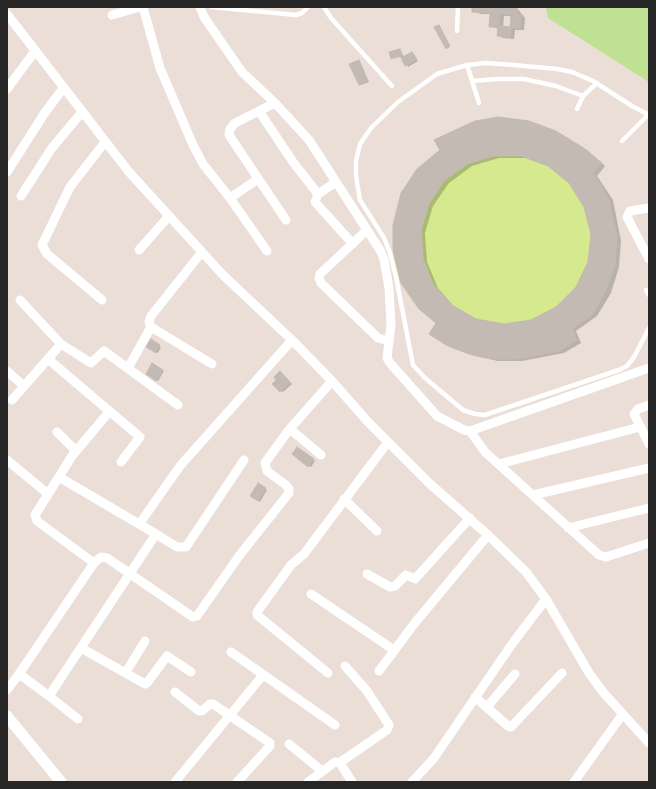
<!DOCTYPE html>
<style>
body{margin:0}
#map{position:relative;width:656px;height:789px;overflow:hidden;background:#eaded7;font-family:"Fira Sans Condensed",sans-serif}
canvas{display:block}
.frame{position:absolute;inset:0;border:8px solid #272727;pointer-events:none}
</style>
<div id="map">
<canvas width="656" height="789"></canvas>
<div class="frame"></div>
</div>
<script>
const g = document.querySelector('canvas').getContext('2d');
g.lineJoin = 'round';
function paint(path, color) {
  g.fillStyle = color;
  g.fill(path, 'evenodd');
}
function shape(rows) {
  const path = new Path2D();
  for (const r of rows) {
    path.moveTo(r[0], r[1]);
    for (let i = 2; i < r.length; i += 2) path.lineTo(r[i], r[i + 1]);
  }
  return path;
}
function strokePath(path, color, width, dash) {
  g.strokeStyle = color;
  g.lineWidth = width;
  g.lineCap = dash ? 'butt' : 'round';
  g.setLineDash(dash || []);
  g.stroke(path);
}
const green = shape([
 [546,7,649,7,649,82,548,18]
]);
const pitch = shape([
 [498,117,529,121,556,131,582,147,602,163,593,173,608,197,617,237,615,264,607,290,593,314,572,329,577,340,559,351,517,359,493,359,469,354,446,345,429,334,436,323,419,309,400,283,393,258,393,225,401,193,417,169,439,150,434,140,475,121]
]);
const shadow = shape([
 [476,7,516,7,525,18,524,30,515,30,514,39,503,38,498,35,499,29,490,26,491,14,480,14,476,11],
 [504,16,511,16,511,28,503,28],
 [400,50,404,57,412,53,414,54,418,61,408,67,401,57,392,58],
 [359,61,369,82,361,85,359,84],
 [556,132,587,150,605,166,597,176,613,200,621,241,619,267,611,293,597,316,576,331,581,343,564,353,522,361,498,361,475,356,452,348,447,344,437,323,420,308,418,169],
 [499,158,527,158,551,167,570,183,585,207,592,234,589,262,577,288,557,308,532,321,504,325,476,320,456,309,438,288,427,262,425,233,433,206,449,183,472,166],
 [151,341,161,347,158,353,148,347],
 [153,365,164,371,158,381,147,374],
 [282,374,292,384,283,392,273,384],
 [299,449,315,461,311,467,309,466],
 [258,485,267,490,260,502,251,496]
]);
const building = shape([
 [472,7,513,7,513,9,518,9,517,14,521,15,520,28,511,28,510,37,497,36,498,27,489,27,490,13,472,12,472,7],
 [499,14,511,15,510,27,499,26,499,14],
 [439,25,450,46,446,49,434,27,439,25],
 [400,49,402,55,391,59,389,52,400,49],
 [412,52,416,60,405,66,401,58,412,52],
 [359,60,368,81,359,85,349,64,359,60],
 [498,117,529,121,556,131,582,147,602,163,593,173,608,197,617,237,615,264,606,290,593,314,572,329,577,340,559,351,517,359,493,359,469,354,446,345,429,334,436,323,419,309,401,283,393,250,393,225,401,193,417,169,440,150,434,140,475,121,498,117],
 [493,156,521,156,548,166,569,183,584,207,591,234,588,262,576,287,556,307,531,320,504,324,476,319,452,305,433,284,423,258,421,230,429,204,444,181,467,164,493,156],
 [151,339,160,345,156,353,146,347,151,339],
 [152,363,163,370,156,381,146,374,152,363],
 [280,371,290,382,280,392,272,384,276,380,274,377,280,371],
 [297,447,314,459,308,467,292,454,297,447],
 [258,483,266,488,258,501,250,496,258,483]
]);
const service = shape([
 [211,7,296,15,302,13,308,7],
 [324,7,331,18,392,86],
 [457,31,458,7],
 [467,65,479,103],
 [472,81,497,79,524,79,556,86,583,96],
 [577,109,583,96,597,83],
 [649,115,632,106,593,81,572,72,557,69,514,65,486,63,467,65,437,74,398,102,371,128,360,144,356,161,356,176,360,200,384,238,390,253,396,277,413,365,425,378,463,410,475,414,485,415,619,370,627,366,634,357,649,328],
 [622,141,648,115],
 [646,290,649,295]
]);
const minor = shape([
 [143,7,160,68,193,145,203,164,230,198,267,251],
 [200,7,204,17,242,72,275,103,309,140,380,250,384,259,389,288,391,325,387,358,390,363,437,416,464,430,470,431,649,368],
 [7,14,129,172,223,275,292,340,332,381,368,422,429,483,488,535,526,572,546,599,589,673,603,692,649,743],
 [112,15,140,7],
 [7,89,35,51],
 [275,103,235,123,230,129,229,135,286,220],
 [259,111,293,162,318,194],
 [7,172,44,114,64,87],
 [336,182,318,194,315,202,353,244],
 [21,196,52,148,82,112],
 [230,198,258,179],
 [649,208,630,211,627,217,649,259],
 [367,230,320,274,319,278,321,283,378,338,389,341],
 [139,250,169,216],
 [202,252,151,316,149,322,151,327,212,364],
 [20,300,61,344,91,363,104,351,178,405],
 [102,300,47,254,42,245,70,187,105,142],
 [48,359,140,437,121,462],
 [128,368,151,327],
 [7,371,24,386],
 [12,400,61,344],
 [649,405,638,409,634,414,649,444],
 [290,429,321,455],
 [470,431,485,452,599,555,606,557,649,543],
 [57,432,76,451],
 [7,460,48,494],
 [499,464,640,427],
 [533,495,649,468],
 [344,499,377,531],
 [140,523,180,466,292,340],
 [568,528,649,508],
 [156,534,177,547,186,547,244,460],
 [94,563,37,521,35,515,72,456,109,412],
 [367,574,390,587,395,586,406,575,415,579,470,518],
 [311,594,394,650],
 [81,648,145,684,147,683,167,656,191,672],
 [231,652,335,725],
 [379,671,414,624,488,535],
 [126,672,145,641],
 [328,673,257,615,257,612,291,565,304,554,388,442],
 [19,674,94,563,101,557,107,558,193,617,197,616,239,556,289,493,289,489,286,485,267,471,265,463,288,431,332,381],
 [7,690,19,674,49,696,156,534,59,477],
 [175,692,199,711,202,711,210,704,213,704,270,743,270,746,237,782],
 [49,696,78,719],
 [475,697,508,726,511,727,562,673],
 [487,707,515,674],
 [289,744,322,771],
 [339,763,387,730,389,725,367,691,345,666],
 [175,782,263,675],
 [308,782,335,762,340,763,352,782],
 [412,782,434,758,512,644,546,599],
 [574,782,622,715]
]);
const tertiary = shape([
 [7,716,61,782]
]);
paint(green, '#bee193');
paint(pitch, '#d6e98e');
paint(shadow, '#0003');
paint(building, '#c2bab3');
strokePath(building, '#c4bab2', 1);
strokePath(service, '#fff', 4.5);
strokePath(minor, '#fff', 9);
strokePath(tertiary, '#fff', 11);
</script>
